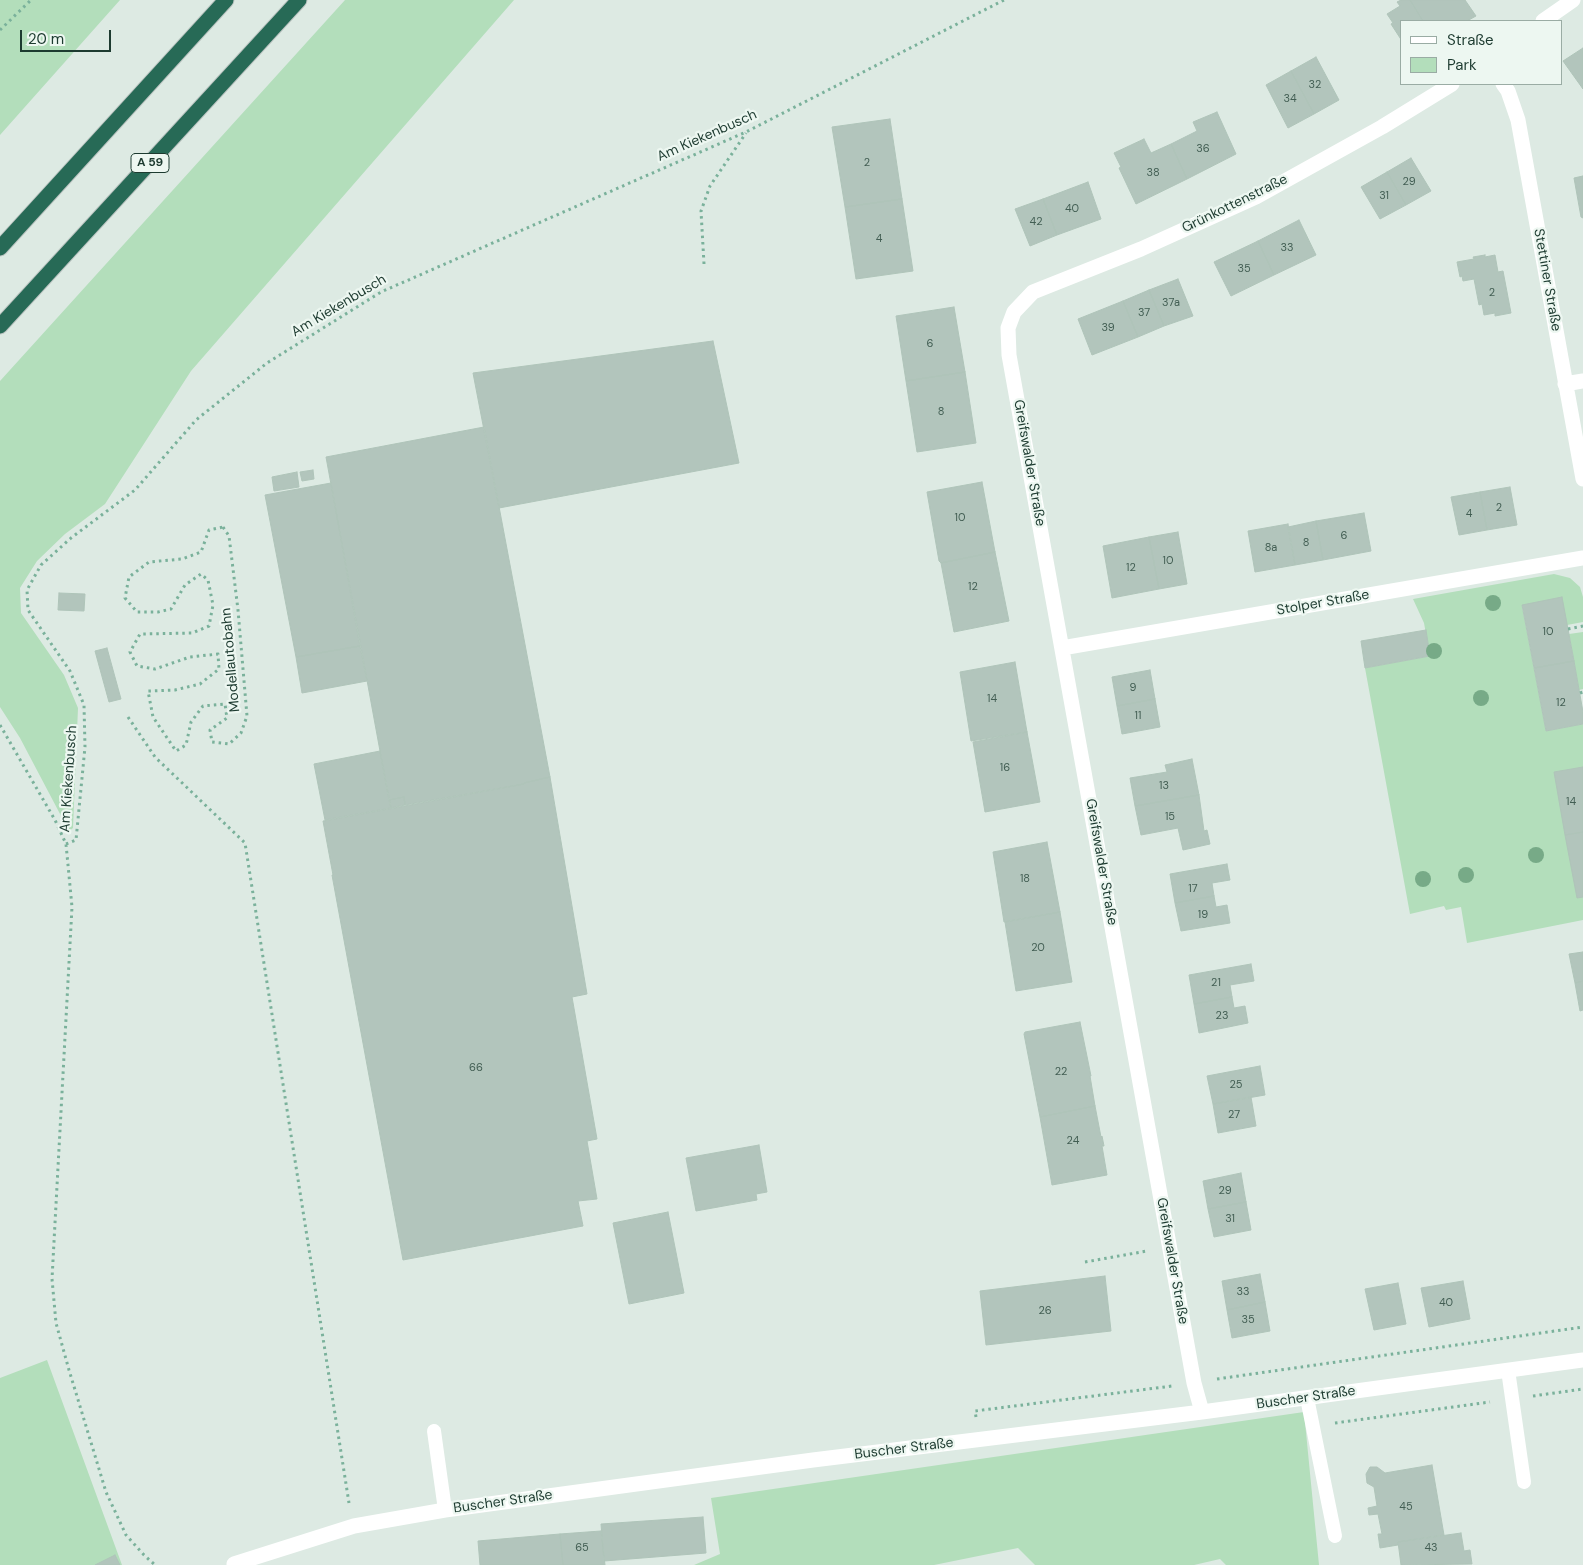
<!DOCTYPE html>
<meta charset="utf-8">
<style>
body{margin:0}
#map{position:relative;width:1583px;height:1565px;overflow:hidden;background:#ddeae3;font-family:"DM Sans",sans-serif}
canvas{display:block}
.legend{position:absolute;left:1400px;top:20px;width:162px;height:65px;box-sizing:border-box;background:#edf7f1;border:1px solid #9aaca4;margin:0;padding:6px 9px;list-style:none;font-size:15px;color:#1d3b30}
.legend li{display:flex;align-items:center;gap:10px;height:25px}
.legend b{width:25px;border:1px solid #9aaca4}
.scale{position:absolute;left:20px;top:30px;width:91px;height:22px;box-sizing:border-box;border:2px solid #1d3b30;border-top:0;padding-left:6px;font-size:15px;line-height:18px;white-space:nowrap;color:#1d3b30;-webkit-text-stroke:4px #edf7f1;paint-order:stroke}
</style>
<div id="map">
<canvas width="1583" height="1565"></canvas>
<ul class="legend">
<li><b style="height:6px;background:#fff"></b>Straße</li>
<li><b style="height:14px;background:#b3debb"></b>Park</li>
</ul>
<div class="scale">20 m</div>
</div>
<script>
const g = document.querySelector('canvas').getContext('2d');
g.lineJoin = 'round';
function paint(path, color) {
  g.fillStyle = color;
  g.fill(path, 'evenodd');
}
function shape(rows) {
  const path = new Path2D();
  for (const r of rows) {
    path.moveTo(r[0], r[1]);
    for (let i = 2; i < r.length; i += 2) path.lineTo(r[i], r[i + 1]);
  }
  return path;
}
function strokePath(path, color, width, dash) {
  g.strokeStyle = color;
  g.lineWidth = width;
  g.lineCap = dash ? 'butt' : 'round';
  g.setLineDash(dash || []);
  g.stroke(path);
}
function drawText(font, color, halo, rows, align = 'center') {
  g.font = font + ' "DM Sans",sans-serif';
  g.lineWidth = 4.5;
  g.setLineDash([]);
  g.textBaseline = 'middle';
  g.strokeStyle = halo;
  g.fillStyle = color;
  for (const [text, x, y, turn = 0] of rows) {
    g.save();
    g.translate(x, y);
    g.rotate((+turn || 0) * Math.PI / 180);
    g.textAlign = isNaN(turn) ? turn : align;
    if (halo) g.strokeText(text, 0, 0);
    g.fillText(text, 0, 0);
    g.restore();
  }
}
const green = shape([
 [0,0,120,0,0,135],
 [345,0,514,0,191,371,105,504,65,534,37,561,20,588,21,613,64,675,78,708,73,828,69,831,20,738,0,707,0,381],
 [1554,574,1570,578,1580,587,1583,597,1583,622,1567,625,1522,606,1546,731,1583,724,1583,920,1467,943,1461,907,1446,910,1444,906,1410,914,1365,668,1430,656,1424,623,1413,599],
 [1583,632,1583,689,1579,690,1569,634],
 [47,1360,122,1565,0,1565,0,1378],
 [1304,1412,1319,1565,1226,1565,1220,1559,1194,1565,1035,1565,1018,1548,934,1565,694,1565,720,1554,711,1498]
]);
const building = shape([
 [1401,0,1410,0,1423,21,1402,21,1402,41,1391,24,1393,23,1387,14,1400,6,1397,2,1401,0],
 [1410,0,1465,0,1476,16,1467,21,1423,21,1410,0],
 [1583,48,1583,89,1563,61,1583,48],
 [1316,57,1339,100,1314,114,1291,71,1316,57],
 [1291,71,1314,114,1288,128,1266,85,1291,71],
 [1217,112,1236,154,1187,179,1171,144,1197,131,1193,122,1217,112],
 [890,119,902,199,845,207,832,127,890,119],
 [1144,139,1151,153,1171,144,1187,179,1136,204,1119,168,1121,167,1114,153,1144,139],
 [1411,158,1431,191,1406,205,1387,172,1411,158],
 [1387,172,1406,205,1380,219,1361,187,1387,172],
 [1583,176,1583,218,1581,217,1574,178,1583,176],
 [1088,182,1101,219,1057,235,1043,199,1088,182],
 [902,199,913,271,856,279,845,207,902,199],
 [1043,199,1057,235,1030,246,1015,209,1043,199],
 [1299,220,1316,255,1274,275,1258,241,1299,220],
 [1258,241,1274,275,1231,296,1214,262,1258,241],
 [1485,255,1485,257,1495,255,1498,272,1503,271,1511,313,1495,316,1495,313,1484,315,1482,304,1479,305,1474,279,1463,281,1462,276,1460,277,1457,262,1474,259,1473,257,1485,255],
 [1178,279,1193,316,1164,326,1149,290,1178,279],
 [1149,290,1164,326,1138,337,1123,301,1149,290],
 [1123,301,1138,337,1092,355,1078,319,1123,301],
 [954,307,965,372,906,381,896,316,954,307],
 [713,341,739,463,499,508,473,373,713,341],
 [965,372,976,443,917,452,906,381,965,372],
 [484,427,550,777,524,783,524,784,405,805,404,797,389,800,326,457,484,427],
 [313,470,314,479,302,481,300,472,313,470],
 [297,472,299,487,274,491,272,477,297,472],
 [982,482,995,552,941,563,939,561,927,492,982,482],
 [331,483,360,646,296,657,265,495,331,483],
 [1510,487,1517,525,1487,530,1480,492,1510,487],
 [1480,492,1487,530,1459,535,1451,497,1480,492],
 [1364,513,1371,551,1323,560,1316,521,1364,513],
 [1316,521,1323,560,1295,565,1288,527,1316,521],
 [1288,524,1295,565,1255,572,1248,531,1288,524],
 [1178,532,1187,584,1159,589,1149,537,1178,532],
 [1149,537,1159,589,1112,598,1103,546,1149,537],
 [995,552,1009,621,954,632,941,563,995,552],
 [59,593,85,594,84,611,58,610,59,593],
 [1562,597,1574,661,1534,668,1522,605,1562,597],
 [1426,630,1430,656,1365,668,1361,641,1426,630],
 [360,646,367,681,302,693,296,657,360,646],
 [107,648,121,699,109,702,95,651,107,648],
 [1574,661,1583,712,1583,724,1546,731,1534,668,1574,661],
 [1015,662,1027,732,971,741,960,672,1015,662],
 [1150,670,1155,699,1117,706,1112,677,1150,670],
 [1155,699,1160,727,1122,734,1117,706,1155,699],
 [1027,732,1040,802,985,812,973,742,1027,732],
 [380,751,391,808,325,820,314,764,380,751],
 [1192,759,1199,795,1135,806,1130,778,1167,772,1165,765,1192,759],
 [1583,767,1583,832,1565,835,1554,772,1583,767],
 [550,777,587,994,572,997,597,1139,587,1141,597,1199,578,1201,583,1226,403,1260,332,875,333,875,323,821,524,784,524,783,550,777],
 [1199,795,1204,831,1207,830,1210,844,1183,850,1178,828,1141,835,1135,806,1199,795],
 [404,797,405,805,391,808,389,800,404,797],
 [1583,832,1583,897,1577,898,1565,835,1583,832],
 [1047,842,1060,912,1004,922,993,852,1047,842],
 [1227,864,1230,880,1212,883,1214,896,1175,903,1170,874,1227,864],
 [1214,896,1216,907,1227,905,1230,923,1181,931,1175,903,1214,896],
 [1060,912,1072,982,1016,991,1005,922,1060,912],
 [1583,952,1583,981,1575,983,1569,954,1583,952],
 [1251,964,1254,981,1230,985,1232,997,1194,1004,1189,975,1251,964],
 [1583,981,1583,1010,1580,1011,1575,983,1583,981],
 [1232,997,1234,1008,1245,1006,1248,1023,1199,1033,1194,1004,1232,997],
 [1080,1022,1091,1076,1090,1076,1095,1106,1040,1117,1024,1034,1025,1032,1080,1022],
 [1260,1066,1265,1095,1213,1104,1207,1076,1260,1066],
 [1251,1097,1256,1126,1218,1133,1213,1104,1251,1097],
 [1095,1106,1101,1137,1102,1136,1104,1146,1102,1146,1107,1175,1052,1185,1040,1117,1095,1106],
 [759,1145,767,1192,756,1194,757,1200,696,1211,686,1158,759,1145],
 [1241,1173,1246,1202,1208,1209,1203,1181,1241,1173],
 [1246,1202,1251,1230,1214,1237,1208,1209,1246,1202],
 [668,1212,684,1293,629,1304,613,1223,668,1212],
 [1260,1274,1265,1302,1227,1310,1222,1281,1260,1274],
 [1105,1276,1111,1331,986,1345,980,1291,1105,1276],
 [1463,1281,1470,1319,1429,1327,1421,1288,1463,1281],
 [1398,1283,1406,1324,1374,1330,1365,1289,1398,1283],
 [1265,1302,1270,1331,1232,1338,1227,1310,1265,1302],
 [1432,1465,1444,1535,1398,1542,1398,1545,1380,1548,1378,1534,1382,1534,1378,1514,1369,1515,1368,1508,1377,1506,1374,1487,1367,1483,1366,1474,1370,1467,1377,1467,1385,1473,1432,1465],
 [703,1517,706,1553,604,1561,601,1524,703,1517],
 [601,1531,605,1565,563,1565,560,1534,601,1531],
 [1461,1533,1464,1551,1470,1550,1472,1564,1401,1565,1398,1542,1461,1533],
 [560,1534,563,1565,480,1565,478,1541,560,1534],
 [115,1555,120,1565,95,1565,115,1555]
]);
const path = shape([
 [0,30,31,0],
 [704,264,701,211,710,186,746,133],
 [223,527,229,536,238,610,247,716,241,733,229,744,212,742,210,730,227,718,225,704,203,706,191,722,186,745,176,751,153,717,148,691,175,690,200,684,219,669,218,654,190,657,155,669,137,666,130,652,140,634,192,633,209,626,213,605,208,580,201,574,185,585,171,609,158,612,137,612,125,598,129,577,149,562,182,559,201,552,209,530,223,527],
 [1568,629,1583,626],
 [1580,693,1583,692],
 [128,717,155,757,245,843,349,1503],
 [0,725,55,820,66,844,72,907,52,1279,56,1323,69,1370,106,1492,126,1535,144,1555,155,1565],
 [66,844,76,840,85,747,84,705,70,671,28,610,27,590,41,565,71,538,135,490,196,420,267,363,381,292,746,132,1004,0],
 [1085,1262,1147,1251],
 [1217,1379,1583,1327],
 [1533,1396,1583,1389],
 [976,1417,975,1411,1172,1386],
 [1335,1423,1490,1402]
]);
const service = shape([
 [1508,1370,1524,1482],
 [1307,1398,1335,1536],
 [434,1431,445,1510]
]);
const minor = shape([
 [1543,21,1573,0],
 [1503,84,1508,91,1518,120,1583,479],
 [1565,384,1583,381],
 [1062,648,1583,558],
 [1202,1412,1194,1383,1009,355,1008,328,1014,312,1033,292,1141,249,1256,197,1382,127,1452,84],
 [234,1564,354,1526,445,1510,813,1460,1202,1412,1583,1360]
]);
const motorway = shape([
 [0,248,226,0],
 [0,326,299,0]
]);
const trees = [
 [1493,603],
 [1434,651],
 [1481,698],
 [1536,855],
 [1466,875],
 [1423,879]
];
const numberNames = [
 ["32",1315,85],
 ["34",1290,99],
 ["36",1203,149],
 ["2",867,163],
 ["38",1153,173],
 ["29",1409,182],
 ["31",1384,196],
 ["40",1072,209],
 ["42",1036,222],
 ["4",879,239],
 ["33",1287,248],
 ["35",1244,269],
 ["2",1492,293],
 ["37a",1171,303],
 ["37",1144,313],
 ["39",1108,328],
 ["6",930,344],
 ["8",941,412],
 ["2",1499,508],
 ["4",1469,514],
 ["10",960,518],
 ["6",1344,536],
 ["8",1306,543],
 ["8a",1271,548],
 ["10",1168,561],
 ["12",1131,568],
 ["12",973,587],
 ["10",1548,632],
 ["9",1133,688],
 ["14",992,699],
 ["12",1561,703],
 ["11",1138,716],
 ["16",1005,768],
 ["13",1164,786],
 ["14",1571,802],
 ["15",1170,817],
 ["18",1025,879],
 ["17",1193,889],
 ["19",1203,915],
 ["20",1038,948],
 ["21",1216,983],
 ["23",1222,1016],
 ["66",476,1068],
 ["22",1061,1072],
 ["25",1236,1085],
 ["27",1234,1115],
 ["24",1073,1141],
 ["29",1225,1191],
 ["31",1230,1219],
 ["33",1243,1292],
 ["40",1446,1303],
 ["26",1045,1311],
 ["35",1248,1320],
 ["45",1406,1507],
 ["65",582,1548],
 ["43",1431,1548]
];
const shields = [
 [150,163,38]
];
const shieldNames = [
 ["A 59",150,163]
];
const streetNames = [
 ["Am Kiekenbusch",707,136,-24],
 ["Grünkottenstraße",1235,204,-26],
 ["Stettiner Straße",1547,280,80],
 ["Am Kiekenbusch",339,306,-31],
 ["Greifswalder Straße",1029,463,80],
 ["Stolper Straße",1323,603,-10],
 ["Modellautobahn",231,660,-95],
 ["Am Kiekenbusch",69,779,-86],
 ["Greifswalder Straße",1101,862,80],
 ["Greifswalder Straße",1172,1261,80],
 ["Buscher Straße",1306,1398,-8],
 ["Buscher Straße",904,1449,-7],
 ["Buscher Straße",503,1502,-8]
];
paint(green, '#b3debb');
paint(building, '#b2c5bc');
strokePath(building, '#afc4b9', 1);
strokePath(motorway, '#bbc4c1', 17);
strokePath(path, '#7ab19b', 3, [2.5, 4]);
strokePath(service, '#fff', 14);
strokePath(minor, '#fff', 15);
strokePath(motorway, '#276a56', 15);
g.fillStyle = '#77aa87';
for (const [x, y] of trees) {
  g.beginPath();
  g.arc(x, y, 8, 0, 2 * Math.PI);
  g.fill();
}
drawText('11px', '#425e53', null, numberNames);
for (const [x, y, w] of shields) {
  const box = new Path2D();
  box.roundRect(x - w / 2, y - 9.5, w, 19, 4);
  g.fillStyle = '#edf7f1';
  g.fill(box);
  strokePath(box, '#1d3b30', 1);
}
drawText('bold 12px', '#1d3b30', null, shieldNames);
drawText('14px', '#1d3b30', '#edf7f1', streetNames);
</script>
